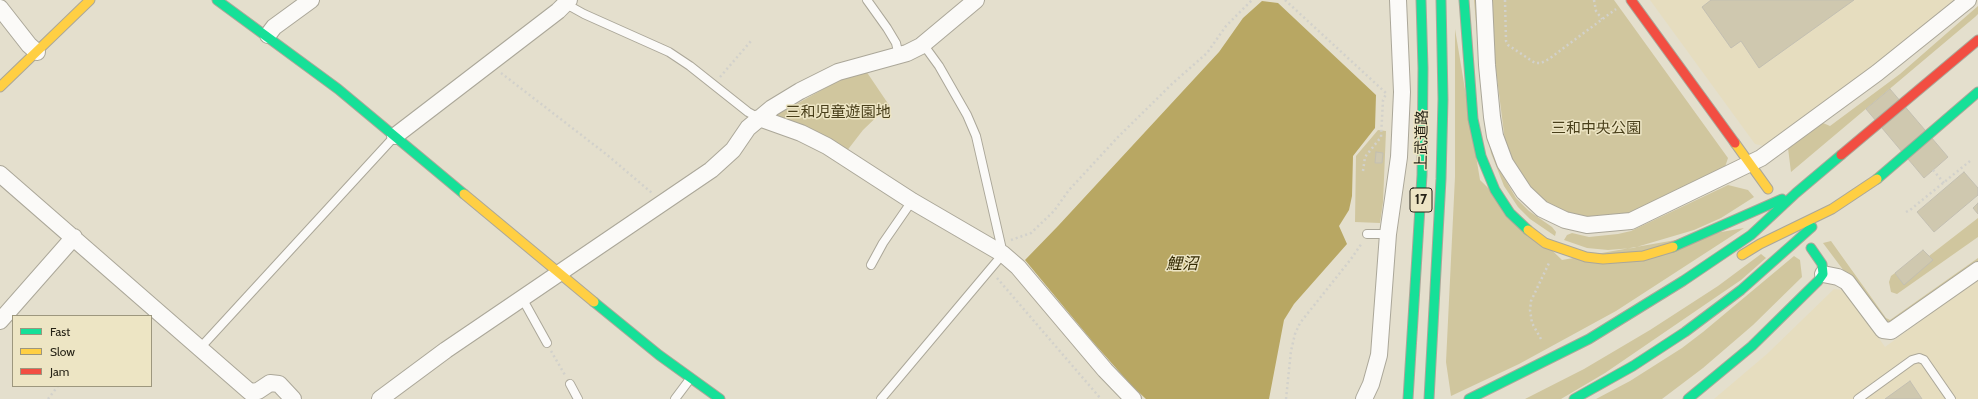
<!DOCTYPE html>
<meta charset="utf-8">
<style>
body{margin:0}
#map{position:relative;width:1978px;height:399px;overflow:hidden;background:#e4dfcd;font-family:Cabin,sans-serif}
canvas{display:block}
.legend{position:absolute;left:12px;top:315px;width:140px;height:72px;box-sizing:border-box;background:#ede5c4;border:1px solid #9d977e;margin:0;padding:5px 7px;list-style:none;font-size:12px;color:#262316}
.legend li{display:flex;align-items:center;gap:8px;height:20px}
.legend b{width:20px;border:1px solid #9d977e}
</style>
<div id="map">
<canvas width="1978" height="399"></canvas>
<ul class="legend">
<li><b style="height:5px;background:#16e098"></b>Fast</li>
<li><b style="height:5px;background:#ffcf43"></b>Slow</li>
<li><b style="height:5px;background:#f24e42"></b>Jam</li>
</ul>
</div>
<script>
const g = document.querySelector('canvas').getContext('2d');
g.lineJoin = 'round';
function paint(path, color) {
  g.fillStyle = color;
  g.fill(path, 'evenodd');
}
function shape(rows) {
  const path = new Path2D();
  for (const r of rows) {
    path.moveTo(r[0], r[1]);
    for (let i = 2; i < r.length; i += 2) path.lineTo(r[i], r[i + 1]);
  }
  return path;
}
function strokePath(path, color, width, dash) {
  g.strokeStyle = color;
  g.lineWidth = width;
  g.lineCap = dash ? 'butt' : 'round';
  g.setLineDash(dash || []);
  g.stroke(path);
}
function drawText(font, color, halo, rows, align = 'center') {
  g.font = font + ' Cabin,"Noto Sans JP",sans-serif';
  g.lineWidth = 3;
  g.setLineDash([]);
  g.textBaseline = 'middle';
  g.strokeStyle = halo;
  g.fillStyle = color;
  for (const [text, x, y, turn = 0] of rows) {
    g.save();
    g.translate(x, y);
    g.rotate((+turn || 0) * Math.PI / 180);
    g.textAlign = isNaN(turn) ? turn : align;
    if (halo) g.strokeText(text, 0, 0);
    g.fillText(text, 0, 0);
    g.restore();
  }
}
const built = shape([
 [1650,0,1960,0,1769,147,1755,144],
 [1978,279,1978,399,1714,399,1767,354,1834,289,1843,290,1848,294,1885,347]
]);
const green = shape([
 [1474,0,1479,0,1497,160,1502,174,1516,198,1529,211,1552,227,1556,232,1555,236,1530,219,1518,207,1504,186,1491,153,1484,116],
 [1492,0,1614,0,1728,158,1725,167,1653,204,1622,216,1597,219,1568,214,1544,202,1534,193,1516,170,1505,141,1495,62],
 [1978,6,1978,14,1975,17,1791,172,1788,148,1823,123,1830,126,1900,74],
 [1455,29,1480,180,1562,260,1744,228,1616,311,1519,364,1451,396,1446,362,1455,177],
 [866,71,889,105,863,130,846,152,775,116,843,78],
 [1378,130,1386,131,1383,202,1380,223,1355,222,1356,156],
 [1728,185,1748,190,1754,197,1721,218,1694,230,1633,248,1608,250,1587,248,1564,240,1567,235,1572,233,1589,237,1618,234,1631,231],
 [1978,218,1978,237,1897,294,1891,292,1889,282,1891,276,1895,273,1904,284,1929,256],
 [1831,241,1886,318,1890,320,1978,258,1978,262,1893,325,1880,319,1823,243],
 [1761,254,1766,258,1741,280,1605,373,1561,399,1525,399,1584,369,1650,330,1718,286],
 [1794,256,1800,260,1802,277,1753,325,1703,368,1662,399,1596,399,1630,381,1682,348,1703,332]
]);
const water = shape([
 [1262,1,1278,3,1376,95,1375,128,1353,156,1352,196,1349,210,1339,226,1347,244,1294,304,1284,320,1269,399,1146,399,1131,385,1093,342,1025,260,1058,226,1219,52,1243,18]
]);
const building = shape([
 [1711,0,1854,0,1759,68,1741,41,1731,48,1702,7,1711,0],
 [1890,89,1948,157,1924,178,1866,109,1890,89],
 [1376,152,1383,153,1382,163,1375,163,1376,152],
 [1964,172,1978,188,1978,195,1934,232,1917,212,1964,172],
 [1978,203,1978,214,1973,208,1978,203],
 [1923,250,1933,260,1904,285,1895,273,1923,250],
 [1910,381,1922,399,1885,399,1910,381]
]);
const path = shape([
 [1285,0,1387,94],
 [1505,0,1506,41,1508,45,1535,63,1541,63,1549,59,1616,9],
 [1594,0,1596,11,1602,19],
 [501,73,606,154,652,193],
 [720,77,751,41],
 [1933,170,1944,183],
 [1363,171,1365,157,1381,137,1383,100,1386,94],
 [1906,212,1910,210,1970,161],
 [1011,240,1031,233,1054,211,1069,190,1118,137,1173,83,1207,53,1226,26,1252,0],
 [997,278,1101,399],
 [1541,339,1532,323,1530,310,1531,301,1549,263],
 [551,351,565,375],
 [48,399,58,386],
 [1286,399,1291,351,1295,334,1300,323,1351,259,1362,243]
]);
const lane = shape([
 [867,0,887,28,896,43,899,56],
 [566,4,584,14,669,52,690,66,748,112,759,118],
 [1367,234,1388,234],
 [871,265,883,243,912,201],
 [522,298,547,343],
 [201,347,394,137],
 [570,384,578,399],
 [675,399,690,379],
 [881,399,1003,254,976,136,967,115,939,66,923,44],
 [1858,399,1912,360,1919,358,1924,360,1951,399]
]);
const street = shape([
 [1484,0,1487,65,1492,117,1495,136,1505,163,1524,192,1542,209,1565,220,1587,225,1631,221,1761,158,1877,73,1968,0],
 [0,8,29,45,37,52],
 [268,35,274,27,311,0],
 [759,118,801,133,827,146,912,201,1003,254,1018,267,1105,370,1133,399],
 [395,136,558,11,569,0],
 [0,174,250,392,258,391,270,383,279,384,293,399],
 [1823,274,1838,277,1847,282,1883,330,1891,331,1978,270],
 [0,321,74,237],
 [380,399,446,350,711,170,733,150,748,128,772,108,800,91,838,72,907,53,921,46,976,0],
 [1364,399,1371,384,1379,355,1388,234,1399,157,1402,92,1398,0]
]);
const fast = shape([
 [217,0,338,89,464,194],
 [1464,0,1473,119,1481,156,1495,190,1510,213,1528,230],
 [1877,179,1978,92],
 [1673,247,1782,199],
 [594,302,659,355,720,399],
 [1408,399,1422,175,1423,68,1421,0],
 [1429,399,1441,179,1443,99,1441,0],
 [1469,399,1589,339,1683,281,1751,235,1796,193,1841,155],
 [1574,399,1633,366,1685,332,1741,290,1812,227],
 [1688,399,1752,346,1818,281,1823,274,1822,264,1811,248]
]);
const slow = shape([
 [0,87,90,0],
 [1735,143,1768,189],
 [464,194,594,302],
 [1528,230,1545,243,1586,257,1603,259,1643,256,1673,247],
 [1742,255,1760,244,1832,209,1877,179]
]);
const jam = shape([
 [1631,0,1735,143],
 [1841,155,1978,40]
]);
const shields = [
 [1421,200,22]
];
const shieldNames = [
 ["17",1421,200]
];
const parkNames = [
 ["三和児童遊園地",838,113],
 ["三和中央公園",1596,129]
];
const streetNames = [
 ["上武道路",1422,140,-89]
];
const waterNames = [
 ["鯉沼",1182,264]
];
paint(built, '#e6ddbf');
paint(green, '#d0c69e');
paint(water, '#b8a763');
paint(building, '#cfc8af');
strokePath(building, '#c3bfb1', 1);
strokePath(lane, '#aba799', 10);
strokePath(street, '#aba799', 18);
strokePath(fast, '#aba799', 11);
strokePath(slow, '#aba799', 11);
strokePath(jam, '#aba799', 11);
strokePath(path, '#d2d1cb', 2.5, [2, 3]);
strokePath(lane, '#fbfaf8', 8);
strokePath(street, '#fbfaf8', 16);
strokePath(fast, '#16e098', 9);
strokePath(slow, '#ffcf43', 9);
strokePath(jam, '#f24e42', 9);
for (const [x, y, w] of shields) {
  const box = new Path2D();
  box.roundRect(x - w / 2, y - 12, w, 24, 3);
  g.fillStyle = '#ede5c4';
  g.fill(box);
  strokePath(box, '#262316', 1);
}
drawText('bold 14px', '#262316', null, shieldNames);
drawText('15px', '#493f1a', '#ede5c4', parkNames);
drawText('15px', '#262316', '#ede5c4', streetNames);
drawText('italic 16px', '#332a02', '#ede5c4', waterNames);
</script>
